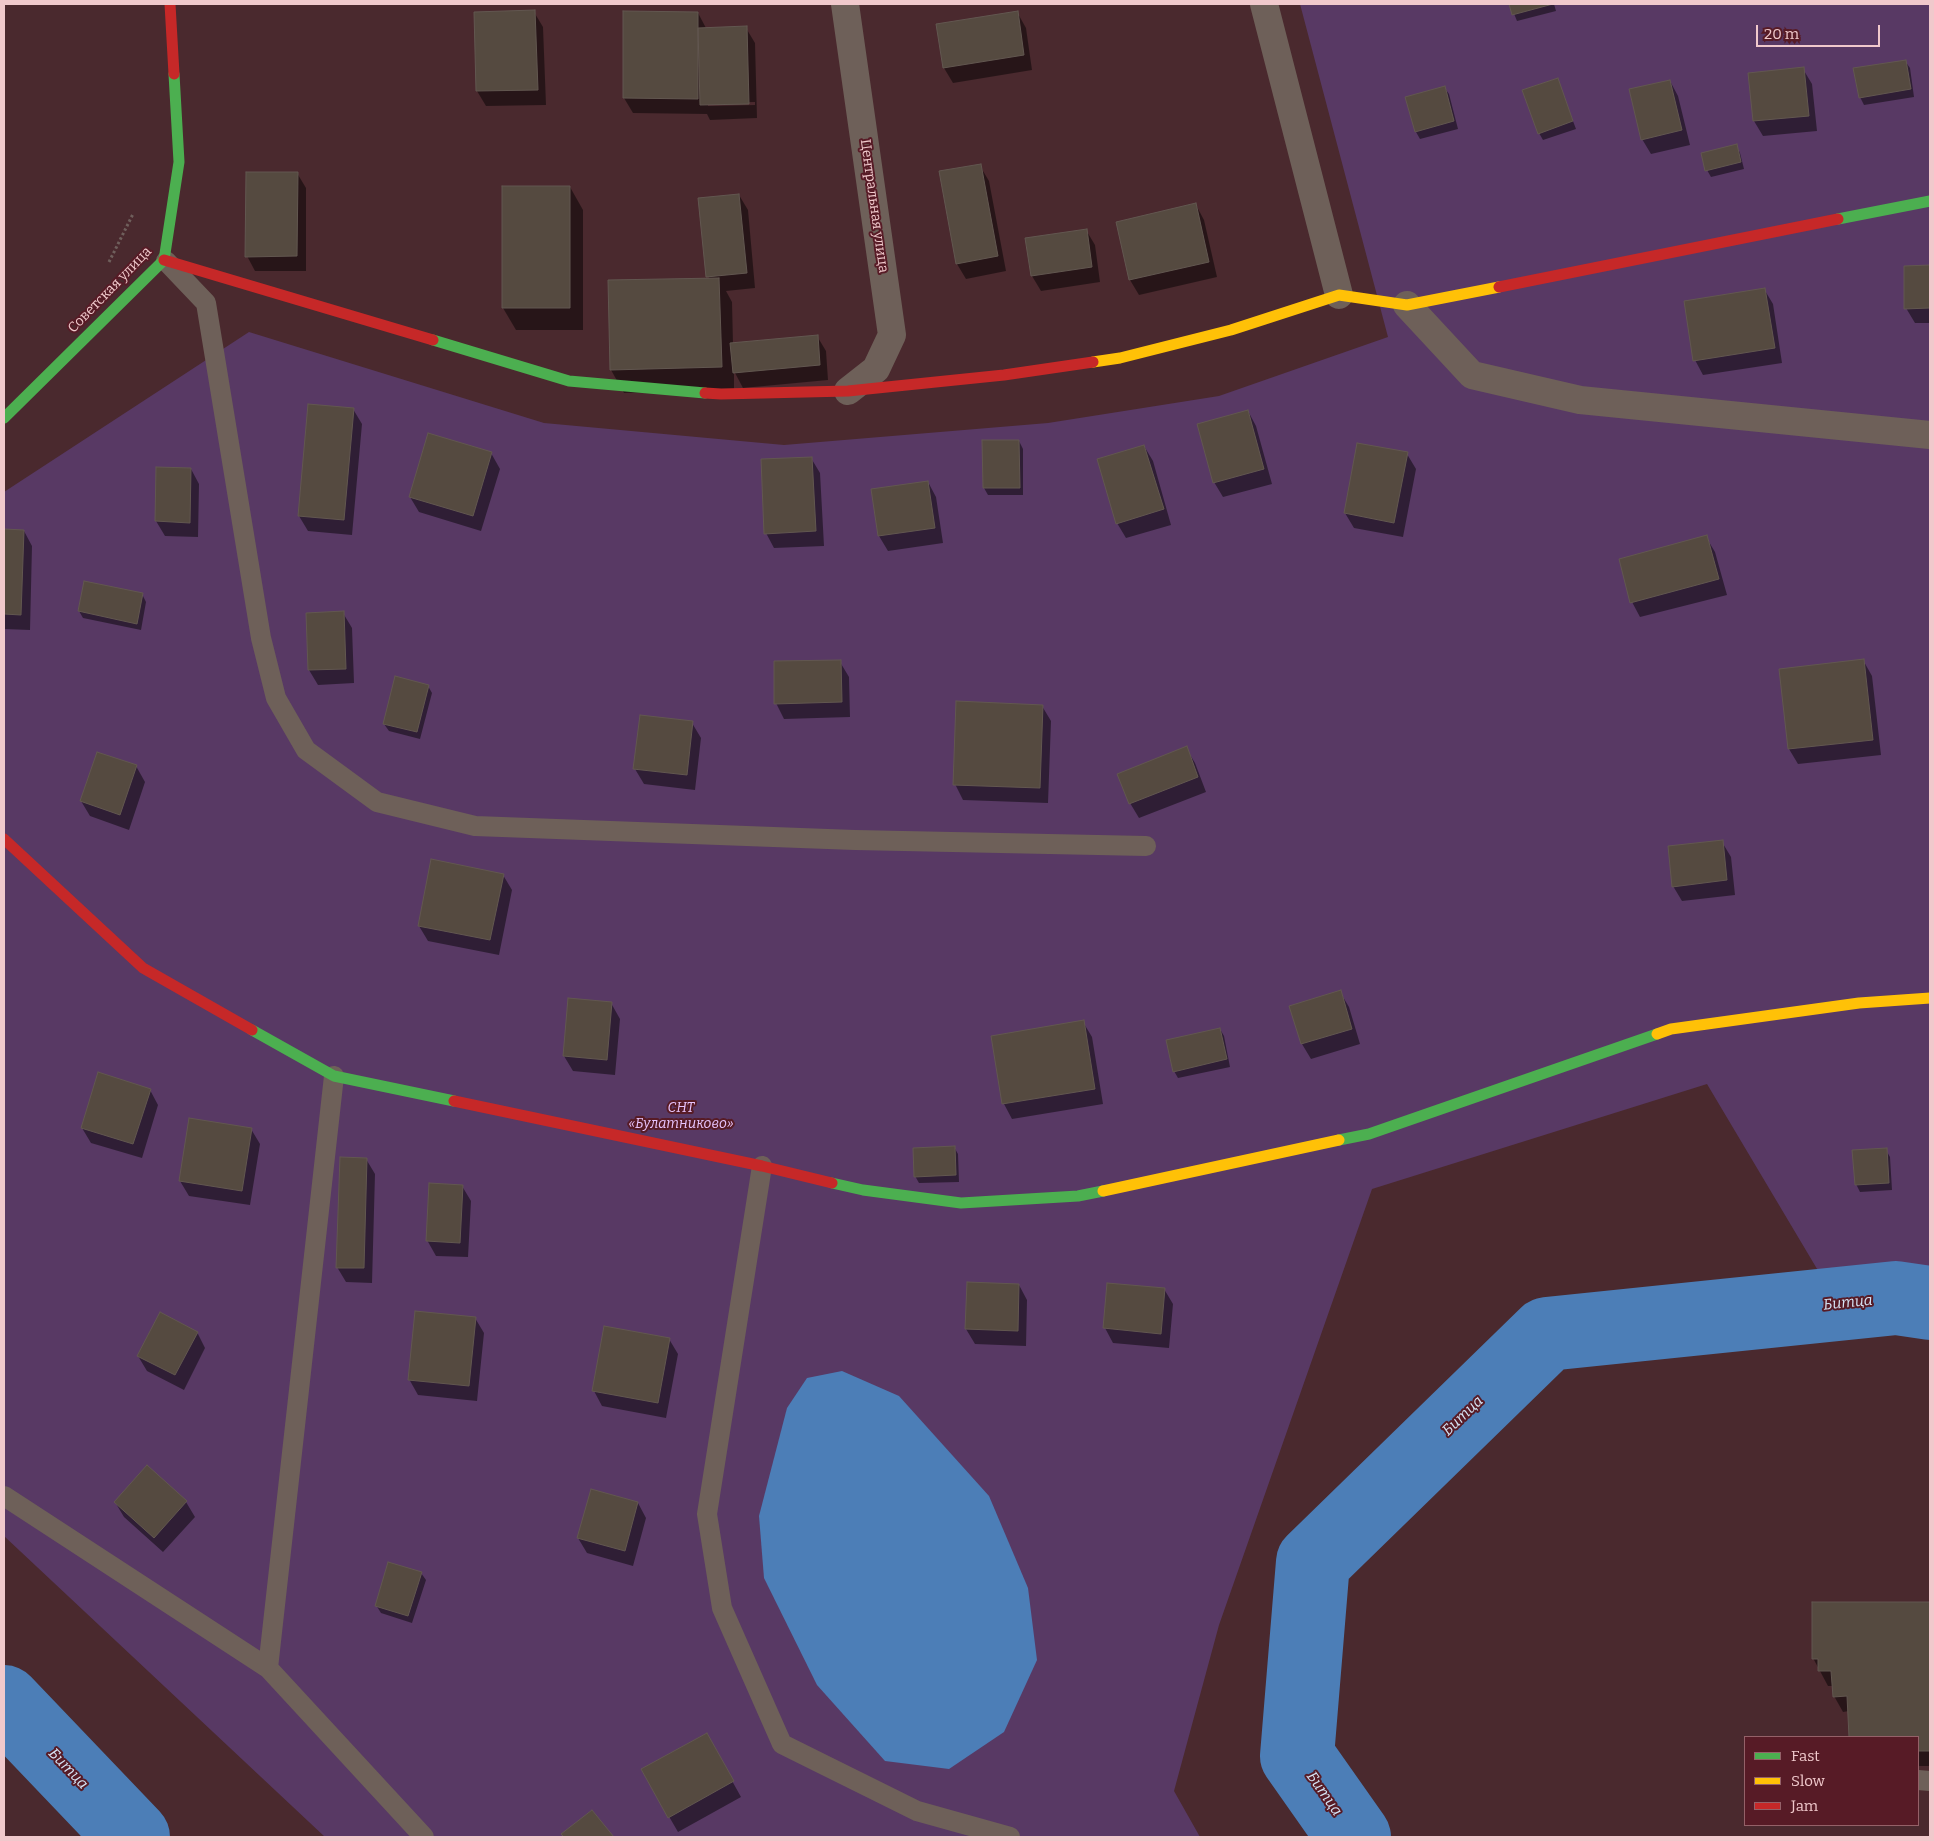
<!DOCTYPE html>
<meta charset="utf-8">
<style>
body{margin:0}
#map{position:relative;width:1934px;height:1841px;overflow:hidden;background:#4a292e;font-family:Bitter,serif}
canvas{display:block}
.frame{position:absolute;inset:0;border:5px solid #f0c9cc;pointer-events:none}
.legend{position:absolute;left:1744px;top:1736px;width:175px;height:90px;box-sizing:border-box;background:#571b26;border:1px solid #946168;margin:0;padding:6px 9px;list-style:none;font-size:15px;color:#f0c9cc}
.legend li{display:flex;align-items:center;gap:10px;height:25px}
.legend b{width:25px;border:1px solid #946168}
.scale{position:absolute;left:1756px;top:25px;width:124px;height:22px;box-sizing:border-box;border:2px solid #f0c9cc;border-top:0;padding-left:6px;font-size:15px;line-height:18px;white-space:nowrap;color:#f0c9cc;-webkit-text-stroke:4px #571b26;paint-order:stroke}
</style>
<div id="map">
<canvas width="1934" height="1841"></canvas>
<div class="frame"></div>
<ul class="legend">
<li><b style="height:6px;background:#4caf50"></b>Fast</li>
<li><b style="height:6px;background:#ffc107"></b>Slow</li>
<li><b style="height:6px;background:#c62828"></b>Jam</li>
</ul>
<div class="scale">20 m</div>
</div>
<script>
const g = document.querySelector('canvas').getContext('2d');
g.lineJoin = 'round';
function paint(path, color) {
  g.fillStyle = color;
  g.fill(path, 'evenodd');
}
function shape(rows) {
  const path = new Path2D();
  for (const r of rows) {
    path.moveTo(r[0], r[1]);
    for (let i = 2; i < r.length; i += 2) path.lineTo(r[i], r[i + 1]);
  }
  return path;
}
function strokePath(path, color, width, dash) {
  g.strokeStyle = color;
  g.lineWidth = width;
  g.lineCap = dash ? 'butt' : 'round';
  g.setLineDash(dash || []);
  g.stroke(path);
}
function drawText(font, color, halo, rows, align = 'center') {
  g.font = font + ' Bitter,serif';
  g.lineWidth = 4;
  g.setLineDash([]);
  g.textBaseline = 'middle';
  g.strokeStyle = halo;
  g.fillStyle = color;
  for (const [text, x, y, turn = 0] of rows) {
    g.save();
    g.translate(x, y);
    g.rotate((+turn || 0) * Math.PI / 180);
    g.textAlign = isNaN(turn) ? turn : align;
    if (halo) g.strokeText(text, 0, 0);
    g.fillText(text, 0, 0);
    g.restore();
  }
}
const green = shape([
 [1300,4,1930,4,1930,1283,1829,1289,1707,1084,1372,1189,1219,1625,1174,1791,1200,1837,325,1837,4,1536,4,492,249,332,544,423,784,445,1048,423,1219,396,1388,337]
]);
const water = shape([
 [842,1371,899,1396,989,1496,1028,1588,1037,1660,1004,1732,949,1769,885,1761,817,1685,764,1578,759,1516,787,1408,807,1378]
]);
const shadow = shape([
 [1510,4,1554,4,1556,11,1517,21],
 [534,12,543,27,546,105,486,106,477,91,475,13],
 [1017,12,1026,28,1032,70,953,83,944,68],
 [698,13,706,28,746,28,755,43,757,118,710,120,707,114,633,113,624,98],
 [755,102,755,105,708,106,708,103],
 [1905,61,1910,68,1914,97,1864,105,1860,97],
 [1803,69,1812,84,1817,131,1763,136,1754,121],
 [1557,79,1576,129,1543,140,1539,133],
 [1670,81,1678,96,1690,145,1651,154,1642,139],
 [1444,87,1449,94,1458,129,1420,139,1416,132,1407,98],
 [1736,145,1740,153,1744,169,1711,177,1707,170],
 [980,166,989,181,1006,271,966,279,957,264],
 [297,173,306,188,306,271,255,271,247,256],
 [570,187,583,210,583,330,516,330,503,308],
 [739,195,748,210,755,288,726,291,732,302,733,344,817,336,826,351,828,380,743,388,734,371,734,389,624,393,611,370,709,279,700,199],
 [1196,205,1204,220,1217,277,1139,295,1130,280],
 [1086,230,1095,245,1100,282,1041,291,1032,276],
 [1906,267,1930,267,1930,323,1915,323,1906,308],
 [1764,289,1773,304,1782,363,1703,375,1695,360],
 [353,409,362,424,352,535,308,531,299,516],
 [1248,411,1256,426,1272,484,1223,497,1214,482],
 [1019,441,1023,449,1023,495,988,495,984,488],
 [1144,446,1153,461,1171,525,1126,538,1117,523],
 [491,453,500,469,481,531,419,512,410,497],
 [1407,454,1416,469,1403,537,1354,528,1345,513],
 [811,458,820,473,824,546,774,548,766,533],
 [158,468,191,469,199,484,198,537,165,536,156,521],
 [928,482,936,497,943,543,888,551,879,536],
 [4,530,24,531,32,546,30,630,4,629],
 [1706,537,1715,552,1727,595,1640,617,1632,602],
 [142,594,146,602,141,630,83,618,79,611],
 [343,613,352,628,354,683,318,685,309,670,307,615],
 [1863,660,1872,676,1881,755,1798,764,1789,749],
 [840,662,849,677,850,717,784,719,776,703],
 [428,686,432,693,420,739,389,731,384,724],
 [1042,706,1051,721,1048,803,963,800,955,784],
 [692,723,701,738,695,790,644,784,635,769],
 [1186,748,1195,763,1206,792,1139,818,1130,803],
 [136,766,145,782,129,830,90,816,81,801],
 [1722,842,1731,857,1735,895,1682,901,1673,886],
 [503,875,512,890,499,955,428,941,419,926],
 [1340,992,1349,1007,1360,1044,1311,1059,1302,1044],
 [611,1003,620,1019,615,1075,573,1071,564,1056],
 [1083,1022,1092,1037,1103,1104,1012,1119,1004,1104,992,1037],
 [1220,1029,1224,1036,1230,1067,1178,1078,1174,1071],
 [150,1090,158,1105,142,1158,91,1143,82,1128],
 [251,1129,260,1144,250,1205,189,1196,180,1181],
 [954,1147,958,1154,959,1182,919,1183,915,1176],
 [1886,1150,1890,1157,1892,1190,1860,1192,1856,1184],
 [366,1159,375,1174,372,1283,346,1282,337,1267],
 [462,1186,471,1201,468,1257,436,1256,427,1240],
 [1019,1285,1027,1300,1026,1346,975,1344,966,1329],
 [1164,1289,1173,1304,1169,1348,1113,1343,1105,1328],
 [475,1318,484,1333,477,1401,418,1395,409,1379],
 [197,1332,205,1348,184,1390,147,1371,138,1356],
 [669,1339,678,1354,666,1418,602,1406,594,1391],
 [115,1502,186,1502,195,1517,163,1552,124,1517],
 [638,1503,646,1518,633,1566,587,1553,578,1538],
 [421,1573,426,1580,412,1623,381,1613,376,1605],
 [1813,1603,1930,1604,1930,1766,1918,1766,1918,1737,1850,1737,1849,1711,1843,1712,1834,1696,1833,1686,1828,1686,1813,1658],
 [706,1734,741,1797,678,1832,642,1770]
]);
const river = shape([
 [4,1702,133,1837],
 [1354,1837,1297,1756,1313,1562,1547,1334,1896,1298,1930,1303]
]);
const building = shape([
 [1509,4,1553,4,1512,15,1509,4],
 [535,10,538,90,476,91,474,12,535,10],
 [623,11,698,12,698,99,623,98,623,11],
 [1018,11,1024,55,943,68,936,24,1018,11],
 [747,26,749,104,700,105,698,28,747,26],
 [1906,60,1911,89,1859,98,1853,68,1906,60],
 [1804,67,1809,116,1753,121,1748,73,1804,67],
 [1558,78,1573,121,1538,134,1522,90,1558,78],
 [1670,80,1682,130,1641,140,1629,89,1670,80],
 [1445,86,1454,121,1415,132,1405,97,1445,86],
 [1737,144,1741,162,1705,171,1701,153,1737,144],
 [981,164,998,256,956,264,939,171,981,164],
 [246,172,298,172,297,256,245,257,246,172],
 [502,186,570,186,570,308,502,308,502,186],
 [739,194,747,273,706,277,698,198,739,194],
 [1196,203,1209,262,1129,280,1116,222,1196,203],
 [1087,229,1092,267,1031,276,1025,238,1087,229],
 [1930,265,1930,308,1904,309,1904,266,1930,265],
 [719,278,722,367,610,370,608,280,719,278],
 [1765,288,1775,348,1693,361,1684,301,1765,288],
 [818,335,820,365,733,373,730,343,818,335],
 [308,404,354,408,344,520,298,516,308,404],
 [1248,410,1264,469,1213,483,1197,424,1248,410],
 [428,433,492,452,473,516,409,497,428,433],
 [982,440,1019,440,1020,488,983,488,982,440],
 [1357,443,1408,452,1394,523,1344,513,1357,443],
 [1144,445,1164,509,1116,524,1097,459,1144,445],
 [812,457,816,531,764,534,761,459,812,457],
 [156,467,191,468,190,523,155,521,156,467],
 [928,481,935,528,878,536,871,489,928,481],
 [4,529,24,530,21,615,4,614,4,529],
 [1707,535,1719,579,1630,603,1619,559,1707,535],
 [84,581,143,593,137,624,78,611,84,581],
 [344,611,346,669,308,670,306,613,344,611],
 [1864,659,1873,740,1788,749,1779,669,1864,659],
 [841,660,842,702,774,704,774,661,841,660],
 [395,676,429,685,417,732,383,724,395,676],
 [956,701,1043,705,1040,788,953,785,956,701],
 [640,715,693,721,687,775,633,769,640,715],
 [1187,746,1198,777,1129,804,1117,774,1187,746],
 [97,752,137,765,120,815,80,801,97,752],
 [1723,840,1727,880,1672,887,1668,846,1723,840],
 [431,859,504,874,490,940,418,926,431,859],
 [1341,990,1352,1029,1301,1044,1289,1006,1341,990],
 [568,998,612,1002,607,1060,563,1056,568,998],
 [1084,1020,1095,1089,1002,1104,991,1036,1084,1020],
 [1220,1028,1227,1059,1173,1072,1166,1040,1220,1028],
 [98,1072,151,1089,133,1144,81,1128,98,1072],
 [189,1118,252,1128,242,1191,179,1181,189,1118],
 [955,1146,956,1175,914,1177,913,1148,955,1146],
 [1887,1148,1889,1183,1855,1185,1852,1150,1887,1148],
 [340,1157,367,1158,364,1268,336,1268,340,1157],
 [429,1183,463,1185,460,1243,426,1241,429,1183],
 [967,1282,1019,1284,1018,1331,965,1329,967,1282],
 [1107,1283,1165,1288,1161,1334,1103,1328,1107,1283],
 [415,1311,476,1317,469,1386,408,1380,415,1311],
 [160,1312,198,1332,175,1375,137,1356,160,1312],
 [604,1326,670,1338,658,1403,592,1391,604,1326],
 [147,1465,187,1501,154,1538,114,1502,147,1465],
 [591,1489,638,1502,625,1551,577,1538,591,1489],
 [388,1562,422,1572,408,1616,375,1606,388,1562],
 [1812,1602,1930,1602,1930,1751,1918,1751,1918,1737,1849,1737,1847,1696,1833,1697,1831,1671,1818,1671,1818,1659,1812,1659,1812,1602],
 [707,1733,734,1781,668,1818,641,1769,707,1733],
 [592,1810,614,1837,564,1837,561,1834,592,1810]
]);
const path = shape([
 [109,262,133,214]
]);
const lane = shape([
 [166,261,206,303,261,638,276,698,306,750,377,802,475,826,855,840,1146,846],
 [334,1076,268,1668,424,1837],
 [762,1166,707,1514,722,1608,782,1744,917,1811,1010,1837],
 [4,1496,268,1668],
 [1918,1780,1930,1781]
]);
const street = shape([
 [845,4,892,335,876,369,848,391],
 [1264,4,1339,295],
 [1407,305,1472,375,1580,400,1930,435]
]);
const fast = shape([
 [1838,219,1930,201],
 [433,340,569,381,705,393],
 [4,418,164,260,179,162,174,74],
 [252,1030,334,1076,454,1101],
 [1339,1140,1369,1134,1657,1034],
 [832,1183,863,1190,961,1203,1078,1196,1103,1191]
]);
const slow = shape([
 [1093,362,1120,358,1231,330,1339,295,1407,305,1499,287],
 [1657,1034,1671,1029,1859,1003,1930,998],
 [1103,1191,1339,1140]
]);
const jam = shape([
 [170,4,174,74],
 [164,260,433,340],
 [1499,287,1838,219],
 [705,393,721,394,848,391,1004,375,1093,362],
 [4,839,143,968,252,1030],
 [454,1101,762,1166,832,1183]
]);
const streetNames = [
 ["Центральная улица",874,206,82],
 ["Советская улица",110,290,-46]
];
const parkNames = [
 ["СНТ",681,1108],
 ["«Булатниково»",681,1124]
];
const waterNames = [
 ["Битца",1848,1303,-6],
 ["Битца",1463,1416,-44],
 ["Битца",68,1769,46],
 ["Битца",1324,1794,55]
];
paint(green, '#583964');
paint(water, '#4c7eb7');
paint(shadow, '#0007');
strokePath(river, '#4c7eb7', 74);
paint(building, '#554a40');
strokePath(building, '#625750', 1);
strokePath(path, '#6f5f5c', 3, [2.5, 2.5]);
strokePath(lane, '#6e6059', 20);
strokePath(street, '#6e6059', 28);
strokePath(fast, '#4caf50', 11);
strokePath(slow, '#ffc107', 11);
strokePath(jam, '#c62828', 11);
drawText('14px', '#f0c9cc', '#571b26', streetNames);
drawText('italic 14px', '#e7c4fd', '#571b26', parkNames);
drawText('italic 15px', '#d6e5f6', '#571b26', waterNames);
</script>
